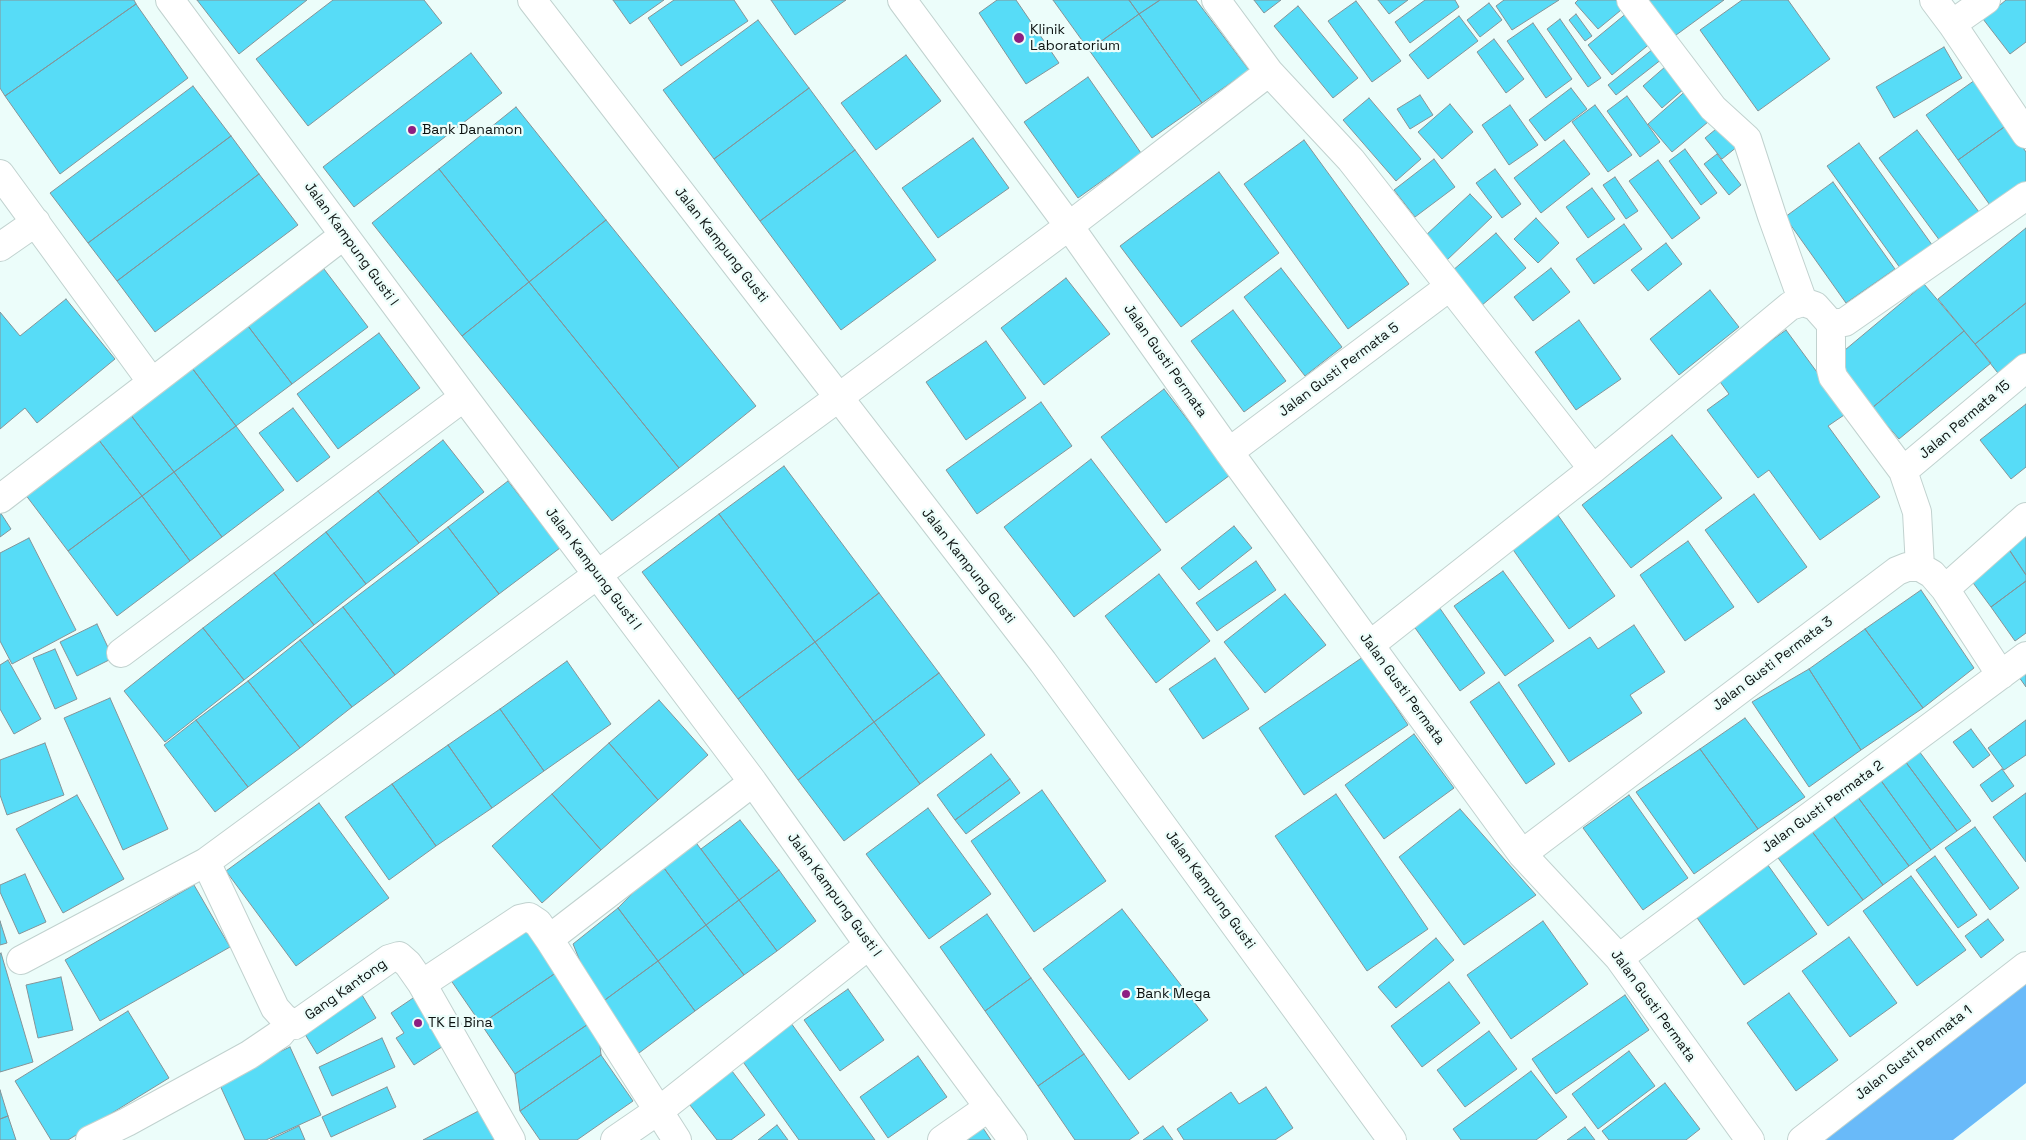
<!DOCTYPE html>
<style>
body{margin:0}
canvas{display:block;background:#ecfdfa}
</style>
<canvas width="2026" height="1140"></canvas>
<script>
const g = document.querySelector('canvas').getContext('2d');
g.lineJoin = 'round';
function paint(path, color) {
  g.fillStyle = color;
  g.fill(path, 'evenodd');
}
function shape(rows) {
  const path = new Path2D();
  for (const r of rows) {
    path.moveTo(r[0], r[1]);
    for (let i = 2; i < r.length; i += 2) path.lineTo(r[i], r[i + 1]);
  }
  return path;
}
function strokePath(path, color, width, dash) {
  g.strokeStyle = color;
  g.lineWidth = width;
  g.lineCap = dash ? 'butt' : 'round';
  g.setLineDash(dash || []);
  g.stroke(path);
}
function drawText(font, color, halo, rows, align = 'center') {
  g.font = font + ' "Space Grotesk",sans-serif';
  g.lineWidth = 4.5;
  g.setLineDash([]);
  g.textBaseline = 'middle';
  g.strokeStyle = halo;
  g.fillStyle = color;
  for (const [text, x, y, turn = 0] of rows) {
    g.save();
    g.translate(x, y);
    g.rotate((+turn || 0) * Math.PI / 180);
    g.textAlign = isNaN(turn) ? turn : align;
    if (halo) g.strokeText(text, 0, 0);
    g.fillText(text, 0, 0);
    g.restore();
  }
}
const water = shape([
 [2026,978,2026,1083,1953,1140,1813,1140]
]);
const building = shape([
 [0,0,134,0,136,4,5,96,0,88,0,0],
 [197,0,307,0,239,54,197,0],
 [333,0,424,0,442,23,308,126,256,59,333,0],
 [613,0,664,0,630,24,613,0],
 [674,0,734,0,748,21,681,66,648,18,674,0],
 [771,0,846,0,795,35,771,0],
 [997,0,1016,0,1059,63,1026,84,979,13,997,0],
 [1053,0,1129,0,1139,14,1089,50,1053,0],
 [1129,0,1160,0,1139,14,1129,0],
 [1160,0,1196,0,1249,70,1202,103,1139,14,1160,0],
 [1254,0,1281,0,1264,13,1254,0],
 [1378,0,1408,0,1389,14,1378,0],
 [1425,0,1455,0,1459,7,1410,43,1395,22,1425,0],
 [1504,0,1559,0,1512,30,1496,6,1504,0],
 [1578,0,1621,0,1626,6,1598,29,1575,3,1578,0],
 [1645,0,1724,0,1672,38,1645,0],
 [1742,0,1788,0,1830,59,1758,111,1700,30,1742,0],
 [2006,0,2026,0,2026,42,2010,54,1983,19,2006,0],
 [1356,1,1401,61,1372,82,1328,21,1356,1],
 [1489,3,1502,20,1480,37,1467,20,1489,3],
 [136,4,188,78,60,174,5,96,136,4],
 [1298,6,1358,78,1333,98,1274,26,1298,6],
 [1628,12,1652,42,1612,75,1588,45,1628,12],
 [1139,14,1202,103,1152,138,1089,50,1139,14],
 [1576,14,1592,36,1585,41,1569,20,1576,14],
 [1459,16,1478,41,1428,79,1409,55,1459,16],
 [1560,19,1601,78,1588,87,1547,29,1560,19],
 [758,20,809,88,714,159,663,90,758,20],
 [1533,23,1572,79,1546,98,1507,41,1533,23],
 [1494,39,1524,79,1506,93,1477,52,1494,39],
 [1944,47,1962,78,1894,118,1876,87,1944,47],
 [1653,49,1662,59,1616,95,1608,85,1653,49],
 [471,53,502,93,354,207,323,167,471,53],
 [906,55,941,101,876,150,841,103,906,55],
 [1673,60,1692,82,1662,108,1643,86,1673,60],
 [1088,77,1141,153,1078,198,1024,122,1088,77],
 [1975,80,2007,125,1958,160,1926,115,1975,80],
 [193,86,231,136,88,243,50,193,193,86],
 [809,88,855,150,760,221,714,159,809,88],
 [1571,88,1587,109,1545,141,1529,120,1571,88],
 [1689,88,1714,117,1672,152,1648,124,1689,88],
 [1420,95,1433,115,1410,129,1397,109,1420,95],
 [1627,96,1660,142,1640,157,1607,111,1627,96],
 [1369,98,1421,159,1396,181,1343,120,1369,98],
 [1450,104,1473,132,1442,159,1418,132,1450,104],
 [1510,105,1538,145,1509,165,1482,125,1510,105],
 [1595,105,1632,155,1608,172,1572,122,1595,105],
 [516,107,606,220,529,282,439,169,516,107],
 [1726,121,1743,142,1722,159,1705,138,1726,121],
 [2007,125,2026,152,2026,184,1992,208,1958,160,2007,125],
 [1917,130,1982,216,1943,245,1879,158,1917,130],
 [231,136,259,174,117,281,88,243,231,136],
 [973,138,1009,188,938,238,902,188,973,138],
 [1304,140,1409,284,1348,329,1244,184,1304,140],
 [1564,140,1590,174,1541,213,1514,178,1564,140],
 [1859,143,1935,249,1903,272,1827,166,1859,143],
 [1685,149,1717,193,1701,205,1669,161,1685,149],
 [855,150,936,260,841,330,760,221,855,150],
 [1717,154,1741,185,1729,195,1704,164,1717,154],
 [1434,159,1455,187,1415,217,1394,190,1434,159],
 [1658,160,1700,218,1672,239,1629,181,1658,160],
 [439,169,529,282,462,336,372,223,439,169],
 [1495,169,1521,204,1502,218,1476,183,1495,169],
 [1219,172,1279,253,1181,327,1120,246,1219,172],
 [259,174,298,225,155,332,117,281,259,174],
 [1615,177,1638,211,1626,219,1603,185,1615,177],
 [1833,182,1895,269,1846,303,1785,217,1833,182],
 [1592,188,1615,219,1588,238,1566,207,1592,188],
 [1470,194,1492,217,1446,261,1424,237,1470,194],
 [1536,218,1559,243,1538,263,1514,239,1536,218],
 [606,220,756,406,679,468,529,282,606,220],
 [1624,224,1642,249,1594,284,1576,259,1624,224],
 [2026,228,2026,303,1975,344,1938,299,2026,228],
 [1496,233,1526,268,1481,306,1452,271,1496,233],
 [1666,243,1682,264,1648,291,1631,270,1666,243],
 [1281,268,1342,347,1305,376,1244,297,1281,268],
 [1551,268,1570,292,1533,321,1514,297,1551,268],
 [324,269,368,327,292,384,248,326,324,269],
 [1066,278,1110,334,1044,385,1001,328,1066,278],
 [529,282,679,468,612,521,462,336,529,282],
 [1924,284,1964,331,1872,408,1833,360,1924,284],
 [1710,290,1739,327,1679,375,1650,339,1710,290],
 [66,299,115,359,37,423,25,408,0,429,0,312,20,336,66,299],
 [2026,303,2026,357,2001,377,1975,344,2026,303],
 [1233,310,1286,381,1244,412,1191,341,1233,310],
 [1579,320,1621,379,1576,410,1535,352,1579,320],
 [248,326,292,384,236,426,192,368,248,326],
 [1786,330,1847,413,1828,426,1880,497,1820,540,1769,470,1758,478,1707,410,1729,394,1718,379,1786,330],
 [1964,331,1991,363,1899,439,1872,408,1964,331],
 [379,333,420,388,338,449,297,394,379,333],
 [986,341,1026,398,966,440,926,382,986,341],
 [192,368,236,426,174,472,130,414,192,368],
 [1164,389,1230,475,1166,523,1101,437,1164,389],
 [1041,402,1072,446,977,514,946,470,1041,402],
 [2026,404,2026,467,2011,479,1980,440,2026,404],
 [293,408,330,457,297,482,259,433,293,408],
 [130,414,174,472,142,496,98,439,130,414],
 [236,426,284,490,222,537,174,472,236,426],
 [1672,435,1722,498,1631,568,1582,505,1672,435],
 [98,439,142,496,68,551,25,494,98,439],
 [443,440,484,492,419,543,378,491,443,440],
 [1091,459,1161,550,1074,617,1004,527,1091,459],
 [784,466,879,593,815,642,719,514,784,466],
 [174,472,222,537,190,561,142,496,174,472],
 [508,481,560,548,499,594,448,527,508,481],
 [378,491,419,543,366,584,326,532,378,491],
 [1754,494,1807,567,1758,603,1705,530,1754,494],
 [142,496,190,561,117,616,68,551,142,496],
 [1555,511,1615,596,1569,629,1509,544,1555,511],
 [0,512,11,529,0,537,0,512],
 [719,514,815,642,738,699,642,572,719,514],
 [1234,526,1252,548,1199,590,1181,568,1234,526],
 [2026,526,2026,575,2006,545,2026,526],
 [448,527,499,594,395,675,343,607,448,527],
 [326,532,366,584,314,625,274,573,326,532],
 [29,538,76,630,12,664,0,641,0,553,29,538],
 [1688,541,1734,607,1685,641,1640,575,1688,541],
 [2006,545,2026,575,2026,581,1991,607,1965,572,2006,545],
 [1256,561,1276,590,1217,631,1196,603,1256,561],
 [1503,571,1554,641,1505,676,1454,606,1503,571],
 [274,573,314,625,244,680,203,628,274,573],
 [1159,574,1210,641,1156,683,1105,616,1159,574],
 [2026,581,2026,633,2015,641,1991,607,2026,581],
 [1921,590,1974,668,1923,708,1865,629,1921,590],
 [879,593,939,673,874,722,815,642,879,593],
 [1285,594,1326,645,1265,693,1224,642,1285,594],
 [343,607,395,675,352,707,300,640,343,607],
 [1439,607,1485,673,1460,691,1413,625,1439,607],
 [97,624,113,658,77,676,60,642,97,624],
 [1634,625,1665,672,1630,695,1642,713,1569,762,1518,685,1590,637,1598,649,1634,625],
 [203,628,244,680,165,742,124,691,203,628],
 [1865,629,1923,708,1861,750,1809,669,1865,629],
 [300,640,352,707,300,748,248,681,300,640],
 [815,642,874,722,798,780,738,699,815,642],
 [55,649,77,699,55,709,33,658,55,649],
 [1363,657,1408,725,1304,795,1259,728,1363,657],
 [1215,658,1249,709,1203,739,1169,689,1215,658],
 [8,660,41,719,14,734,0,709,0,665,8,660],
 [567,661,611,724,544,771,500,709,567,661],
 [2026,661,2026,687,2014,670,2026,661],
 [1809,669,1861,750,1809,787,1752,702,1809,669],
 [939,673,985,735,920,784,874,722,939,673],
 [248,681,300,748,248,787,196,720,248,681],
 [1499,682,1555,764,1526,784,1470,702,1499,682],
 [110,698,168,829,123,850,64,718,110,698],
 [659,700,708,755,658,800,609,743,659,700],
 [500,709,544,771,492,808,448,745,500,709],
 [1745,718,1805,797,1758,829,1700,749,1745,718],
 [196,720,248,787,215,812,164,745,196,720],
 [2026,720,2026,755,2004,770,1988,748,2026,720],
 [874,722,920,784,844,841,798,780,874,722],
 [1971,729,1990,755,1973,768,1953,742,1971,729],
 [1414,734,1454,788,1384,839,1345,785,1414,734],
 [45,743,64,795,7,815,0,795,0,760,45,743],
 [609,743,658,800,601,850,552,794,609,743],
 [448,745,492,808,436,846,392,784,448,745],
 [1916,747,1971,821,1957,831,1902,757,1916,747],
 [1700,749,1758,829,1694,874,1636,792,1700,749],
 [991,754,1010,779,955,820,937,795,991,754],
 [1902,757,1957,831,1931,850,1877,775,1902,757],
 [2002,769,2014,786,1992,802,1980,785,2002,769],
 [1877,775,1931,850,1909,866,1854,792,1877,775],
 [1010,779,1020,793,966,834,955,820,1010,779],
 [392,784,436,846,389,880,345,817,392,784],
 [1042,790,1106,881,1034,932,971,841,1042,790],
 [1854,792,1909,866,1883,885,1829,810,1854,792],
 [2026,793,2026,862,1993,817,2026,793],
 [552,794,601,850,542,903,492,846,552,794],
 [1336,794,1428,929,1367,971,1275,836,1336,794],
 [77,795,124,879,63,913,16,829,77,795],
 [1629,795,1688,878,1643,910,1583,828,1629,795],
 [319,803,389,898,296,966,226,871,319,803],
 [928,808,991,894,929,939,866,854,928,808],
 [1460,809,1536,895,1464,945,1399,857,1460,809],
 [1829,810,1883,885,1863,900,1808,826,1829,810],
 [740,820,779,870,739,900,701,849,740,820],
 [1808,826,1863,900,1828,926,1773,851,1808,826],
 [1975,827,2019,888,1990,910,1945,848,1975,827],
 [694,840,739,900,706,925,661,864,694,840],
 [1935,856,1977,915,1958,928,1916,870,1935,856],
 [1765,861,1817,934,1744,985,1693,912,1765,861],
 [661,864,706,925,658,961,618,908,661,864],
 [779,870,816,921,777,951,739,900,779,870],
 [25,874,46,922,19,934,0,892,0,885,25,874],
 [1911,876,1966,950,1917,986,1863,911,1911,876],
 [194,885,230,947,100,1021,65,960,194,885],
 [739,900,777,951,744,975,706,925,739,900],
 [618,908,658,961,598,1005,573,944,618,908],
 [1122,909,1208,1020,1129,1080,1043,969,1122,909],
 [987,914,1031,978,985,1011,940,947,987,914],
 [1988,919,2004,940,1981,958,1965,936,1988,919],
 [0,921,7,943,0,945,0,921],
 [1543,921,1588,984,1511,1039,1467,975,1543,921],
 [531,923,563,968,481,1024,450,979,531,923],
 [706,925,744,975,695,1011,658,961,706,925],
 [1849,937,1897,1003,1850,1037,1802,971,1849,937],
 [1436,938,1454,960,1396,1008,1378,987,1436,938],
 [1,953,33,1062,0,1072,0,954,1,953],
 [658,961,695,1011,635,1056,598,1005,658,961],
 [563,968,597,1018,515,1074,481,1024,563,968],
 [61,977,73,1030,38,1038,26,985,61,977],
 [1031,978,1084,1054,1038,1086,985,1011,1031,978],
 [1449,982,1480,1023,1422,1067,1391,1026,1449,982],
 [848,989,884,1040,840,1071,804,1020,848,989],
 [359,990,376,1018,317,1054,300,1026,359,990],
 [1789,993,1838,1060,1796,1091,1747,1023,1789,993],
 [419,994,451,1041,414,1065,396,1038,404,1033,391,1013,419,994],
 [1625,995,1649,1030,1556,1094,1532,1059,1625,995],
 [128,1011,169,1078,68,1140,51,1140,15,1081,128,1011],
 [597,1018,601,1055,520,1111,515,1074,597,1018],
 [791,1023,875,1140,799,1140,741,1059,791,1023],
 [1489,1031,1517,1069,1465,1107,1437,1070,1489,1031],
 [382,1038,395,1067,332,1096,319,1067,382,1038],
 [290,1047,321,1115,266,1140,245,1140,218,1081,290,1047],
 [1629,1051,1655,1086,1598,1129,1572,1094,1629,1051],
 [1084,1054,1139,1133,1129,1140,1075,1140,1038,1086,1084,1054],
 [601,1055,633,1101,577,1140,540,1140,520,1111,601,1055],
 [918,1056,947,1097,888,1138,860,1097,918,1056],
 [726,1063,765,1115,731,1140,717,1140,683,1096,726,1063],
 [1531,1071,1567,1117,1536,1140,1461,1140,1453,1129,1531,1071],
 [1665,1083,1700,1129,1686,1140,1609,1140,1602,1131,1665,1083],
 [387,1087,396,1107,331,1137,322,1117,387,1087],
 [1266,1087,1293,1128,1275,1140,1184,1140,1177,1129,1231,1092,1239,1104,1266,1087],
 [0,1090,8,1116,0,1119,0,1090],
 [484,1108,498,1137,493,1140,423,1140,484,1108],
 [8,1116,16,1140,0,1140,0,1119,8,1116],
 [979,1122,991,1140,953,1140,979,1122],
 [777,1125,788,1140,758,1140,777,1125],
 [299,1126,305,1140,270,1140,299,1126],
 [1163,1126,1173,1140,1143,1140,1163,1126],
 [1585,1127,1595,1140,1567,1140,1585,1127]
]);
const street = shape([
 [170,0,464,397,753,782,869,945,1013,1140],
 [902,0,1069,226,1229,452,1522,854,1619,958,1750,1140],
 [1631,0,1713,108,1747,139,1772,216,1803,302],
 [1934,0,1952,24,2026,134],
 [1952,24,1986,0],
 [1269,72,1351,160,1593,469],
 [0,174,151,381],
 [0,247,36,222],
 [1831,324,1831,369,1833,377,1903,471,1917,512,1920,567],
 [1229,452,1449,287],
 [1903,471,2026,368],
 [0,499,344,235],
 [1945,589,2026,517],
 [1370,645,1593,469,1790,306,1803,302,1815,306,1831,324,1845,322,2026,196],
 [121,653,464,397],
 [1522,854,1897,571,1907,567,1920,567,1932,574,1945,589,2001,675],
 [206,862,275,1008,284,1018,295,1025,389,959,399,956,408,964,422,984,511,1140],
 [549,939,753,782],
 [1619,958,2026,656],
 [21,960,206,862,838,398,1069,226,1269,72,1216,0],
 [422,984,520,919,529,917,538,923,549,939,677,1140],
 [90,1140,127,1122,249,1055,280,1034,290,1022],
 [615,1140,669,1103,869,945],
 [942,1140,989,1107]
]);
const secondary = shape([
 [532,0,1043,662,1392,1140],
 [1802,1140,2026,966]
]);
const markers = [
 [1019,38,6,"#8d1f82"],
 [412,130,5,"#8d1f82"],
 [1126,994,5,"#8d1f82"],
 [418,1023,5,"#8d1f82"]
];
const poiNames = [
 ["Klinik",1030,30],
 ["Laboratorium",1030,46],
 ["Bank Danamon",422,130],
 ["Bank Mega",1136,994],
 ["TK El Bina",428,1023]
];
const streetNames = [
 ["Jalan Kampung Gusti I",351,244,54],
 ["Jalan Kampung Gusti",721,245,52],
 ["Jalan Gusti Permata",1165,361,55],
 ["Jalan Gusti Permata 5",1339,370,-37],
 ["Jalan Permata 15",1965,420,-40],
 ["Jalan Kampung Gusti",968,566,52],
 ["Jalan Kampung Gusti I",593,569,53],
 ["Jalan Gusti Permata 3",1773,664,-37],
 ["Jalan Gusti Permata",1402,689,54],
 ["Jalan Gusti Permata 2",1823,807,-36],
 ["Jalan Kampung Gusti",1210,890,54],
 ["Jalan Kampung Gusti I",834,895,54],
 ["Gang Kantong",346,990,-35],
 ["Jalan Gusti Permata",1653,1006,54],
 ["Jalan Gusti Permata 1",1914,1053,-38]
];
paint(water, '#69baf9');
paint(building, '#57dcf7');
strokePath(building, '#859498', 1);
strokePath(street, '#c1d2cf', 30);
strokePath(secondary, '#c1d2cf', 30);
strokePath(street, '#fff', 28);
strokePath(secondary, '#fff', 28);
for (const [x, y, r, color] of markers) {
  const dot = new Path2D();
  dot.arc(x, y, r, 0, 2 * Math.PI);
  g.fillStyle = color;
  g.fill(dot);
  strokePath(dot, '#ecfdfa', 2);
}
drawText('14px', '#0c1211', '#ecfdfa', poiNames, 'left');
drawText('14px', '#0c1211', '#ecfdfa', streetNames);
</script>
